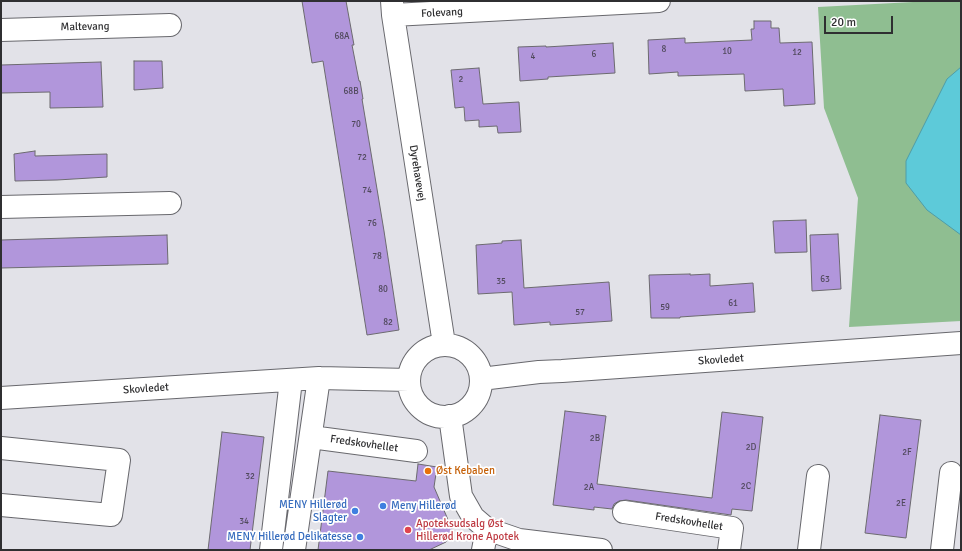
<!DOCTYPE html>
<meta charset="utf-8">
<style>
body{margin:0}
#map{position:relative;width:962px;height:551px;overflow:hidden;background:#e2e2e8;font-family:Signika,sans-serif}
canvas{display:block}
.frame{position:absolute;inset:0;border:2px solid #2f2f31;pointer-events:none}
.scale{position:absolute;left:824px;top:16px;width:69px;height:18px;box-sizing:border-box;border:2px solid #2f2f31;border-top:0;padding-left:5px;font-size:12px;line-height:14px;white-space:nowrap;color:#2f2f31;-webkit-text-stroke:3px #fff;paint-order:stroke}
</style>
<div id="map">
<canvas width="962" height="551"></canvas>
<div class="frame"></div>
<div class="scale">20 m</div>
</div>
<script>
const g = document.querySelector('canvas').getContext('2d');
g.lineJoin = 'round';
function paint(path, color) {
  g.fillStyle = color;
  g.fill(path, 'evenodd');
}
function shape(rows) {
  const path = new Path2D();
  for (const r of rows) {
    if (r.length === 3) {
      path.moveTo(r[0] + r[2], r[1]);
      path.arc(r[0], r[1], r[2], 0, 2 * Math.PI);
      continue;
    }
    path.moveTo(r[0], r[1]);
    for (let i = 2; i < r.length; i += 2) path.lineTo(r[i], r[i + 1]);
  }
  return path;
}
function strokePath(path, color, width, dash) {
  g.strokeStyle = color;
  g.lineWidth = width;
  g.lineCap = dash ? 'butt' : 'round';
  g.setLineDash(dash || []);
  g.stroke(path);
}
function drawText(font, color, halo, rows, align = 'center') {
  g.font = font + ' Signika,sans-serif';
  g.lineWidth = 3.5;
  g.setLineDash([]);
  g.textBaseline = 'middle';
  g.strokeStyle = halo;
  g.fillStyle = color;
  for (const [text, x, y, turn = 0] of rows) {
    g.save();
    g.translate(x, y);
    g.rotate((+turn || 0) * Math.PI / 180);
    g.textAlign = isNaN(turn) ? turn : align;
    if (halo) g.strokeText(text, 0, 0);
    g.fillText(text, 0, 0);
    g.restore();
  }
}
const green = shape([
 [932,1,961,1,961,321,849,327,858,198,824,108,818,7]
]);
const water = shape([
 [961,67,961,235,927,210,906,183,906,161,947,79,961,67]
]);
const building = shape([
 [302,1,346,1,354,45,352,45,359,81,360,81,363,99,362,99,384,231,399,330,367,335,323,61,312,63,302,1],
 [754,21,771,21,771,28,779,28,780,43,812,42,815,104,784,106,783,89,745,91,744,74,678,76,678,72,649,74,648,40,685,38,685,43,752,40,751,29,754,29,754,21],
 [613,43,615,73,548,77,548,79,520,81,518,47,546,46,546,47,613,43],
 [134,61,162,61,163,88,134,90,134,61],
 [101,62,103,107,50,108,50,92,1,93,1,65,101,62],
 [479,68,483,104,519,102,521,132,498,133,497,126,479,127,479,120,465,121,464,107,455,108,451,70,479,68],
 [35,151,35,156,107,154,107,177,57,180,15,181,14,154,35,151],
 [806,220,807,252,775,253,773,221,806,220],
 [838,234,841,289,812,291,810,235,838,234],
 [167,235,168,264,1,268,1,240,167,235],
 [521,240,524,288,609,282,612,321,550,325,550,322,514,325,512,292,478,294,476,245,502,243,502,241,521,240],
 [690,274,690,275,710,274,710,286,753,283,755,312,680,317,680,318,651,318,649,275,690,274],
 [565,411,606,416,597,484,712,498,722,412,763,417,752,511,732,509,731,515,626,500,619,501,614,504,612,509,594,507,594,510,553,505,565,411],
 [880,415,921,420,906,538,865,533,880,415],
 [222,432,264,437,250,550,208,550,222,432],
 [418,464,437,467,434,487,452,529,451,537,446,542,429,550,318,550,328,471,416,481,418,464]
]);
const minor = shape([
 [392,1,393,15,444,344],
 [393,15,659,1],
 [1,30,170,25],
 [1,207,170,203],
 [445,381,36],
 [481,379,539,372,562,371,961,343],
 [1,398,319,378,409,380],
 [450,416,461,496,473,517,487,529,519,540,601,550],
 [311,437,416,451],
 [1,448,119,460,111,515,1,505],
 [624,512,732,528,729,550],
 [271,550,291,380],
 [294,550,319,378],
 [483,550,487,529],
 [809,550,818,476],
 [942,550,951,473]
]);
const markers = [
 [428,471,4,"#e8710a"],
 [383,506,4,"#3f7fe0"],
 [355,511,4,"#3f7fe0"],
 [408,530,4,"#e0444e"],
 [360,537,4,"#3f7fe0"]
];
const numberNames = [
 ["68A",342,37],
 ["8",664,50],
 ["10",727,52],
 ["12",797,53],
 ["6",594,55],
 ["4",533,57],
 ["2",461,80],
 ["68B",351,92],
 ["70",356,125],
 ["72",362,158],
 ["74",367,191],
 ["76",372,224],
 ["78",377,257],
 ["63",825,280],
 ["35",501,282],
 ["80",383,290],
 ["61",733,304],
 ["59",665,308],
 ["57",580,313],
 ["82",388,323],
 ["2B",595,439],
 ["2D",751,448],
 ["2F",907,453],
 ["32",250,477],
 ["2C",746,487],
 ["2A",589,488],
 ["2E",901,504],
 ["34",244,522]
];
const streetNames = [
 ["Folevang",442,13,-3],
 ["Maltevang",85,27,-1],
 ["Dyrehavevej",417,173,81],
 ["Skovledet",721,360,-4],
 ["Skovledet",146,389,-4],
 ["Fredskovhellet",364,444,8],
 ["Fredskovhellet",689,522,9]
];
const foodNames = [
 ["Øst Kebaben",436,471]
];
const shopNames = [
 ["MENY Hillerød",347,505],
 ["Slagter",347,518],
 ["Meny Hillerød",391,506,"left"],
 ["MENY Hillerød Delikatesse",352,537]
];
const healthNames = [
 ["Apoteksudsalg Øst",416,524],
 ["Hillerød Krone Apotek",416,537]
];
paint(green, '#8fbe91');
paint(water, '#5dcad9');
strokePath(water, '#4f9ca7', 1);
paint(building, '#b196db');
strokePath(building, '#6c6a6f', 1);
strokePath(minor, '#68686d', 24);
strokePath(minor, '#fff', 22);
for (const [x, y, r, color] of markers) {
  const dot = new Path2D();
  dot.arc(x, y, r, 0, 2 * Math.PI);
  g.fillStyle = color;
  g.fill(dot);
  strokePath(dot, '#fff', 1.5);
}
drawText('9px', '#50495c', null, numberNames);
drawText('11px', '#2f2f31', '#fff', streetNames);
drawText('11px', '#c56008', '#fff', foodNames, 'left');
drawText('11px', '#366cbe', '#fff', shopNames, 'right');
drawText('11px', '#be3a42', '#fff', healthNames, 'left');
</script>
